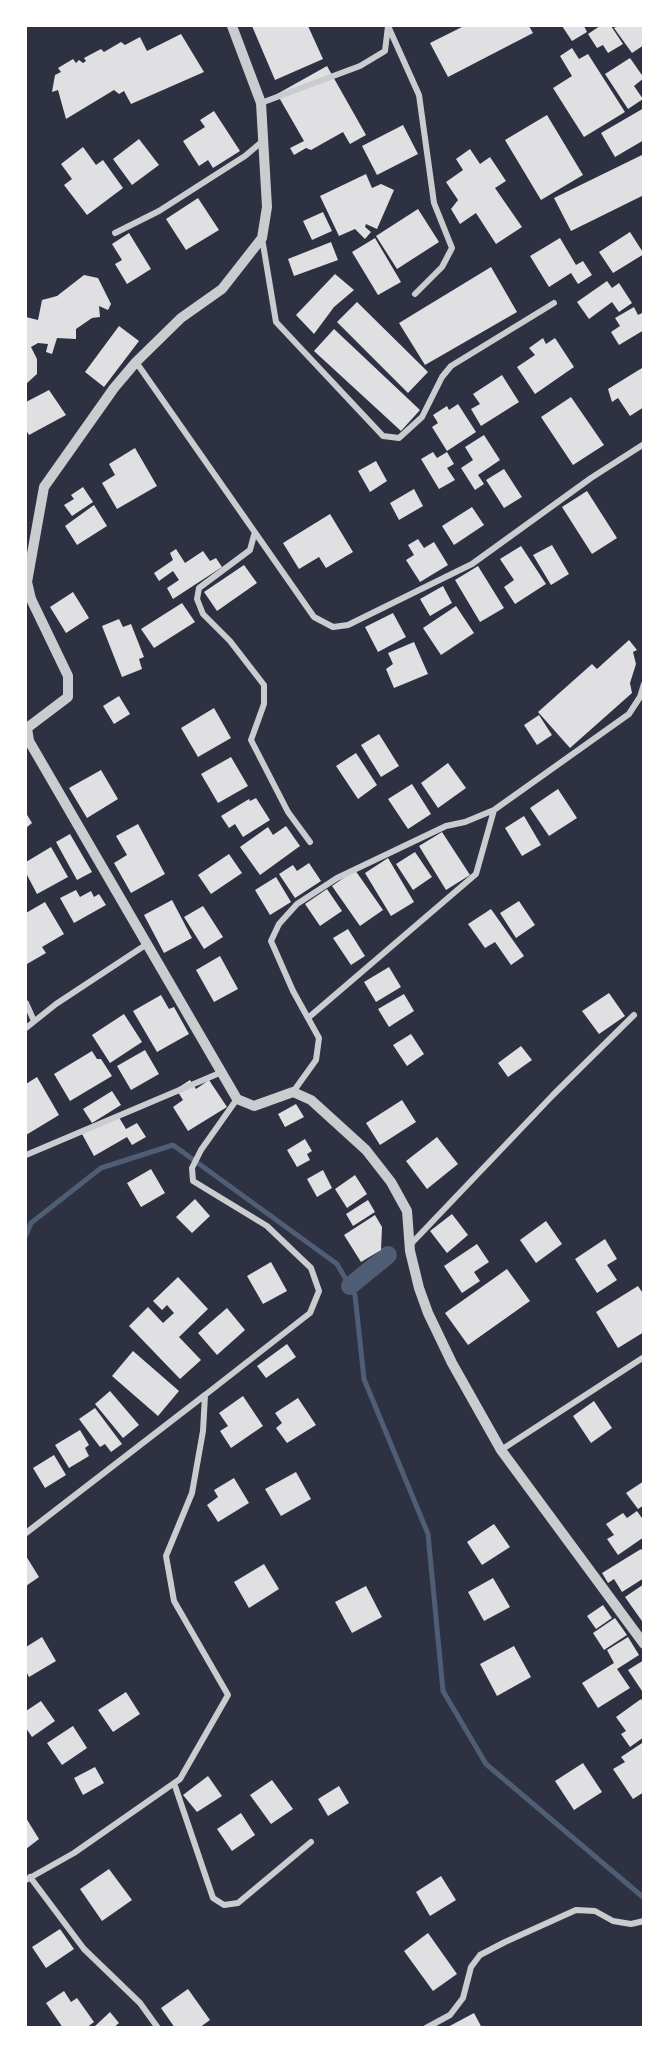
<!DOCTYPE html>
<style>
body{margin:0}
#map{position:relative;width:669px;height:2053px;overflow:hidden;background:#2d3142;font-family:Roboto,sans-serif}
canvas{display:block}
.frame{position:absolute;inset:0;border:27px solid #fff;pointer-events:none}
</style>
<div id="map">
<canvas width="669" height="2053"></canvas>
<div class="frame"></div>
</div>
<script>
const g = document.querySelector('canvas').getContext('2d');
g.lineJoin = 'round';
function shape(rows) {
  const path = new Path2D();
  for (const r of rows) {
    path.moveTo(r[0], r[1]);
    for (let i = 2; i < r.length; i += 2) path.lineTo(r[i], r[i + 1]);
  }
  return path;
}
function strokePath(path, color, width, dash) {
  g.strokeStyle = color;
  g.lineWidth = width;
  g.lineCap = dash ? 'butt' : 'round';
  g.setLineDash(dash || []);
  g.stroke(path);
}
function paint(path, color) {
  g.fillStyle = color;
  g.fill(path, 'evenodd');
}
const stream = shape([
 [26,1235,31,1223,101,1168,173,1145,337,1264,355,1295,364,1379,428,1534,443,1691,486,1764,644,1898]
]);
const canal = shape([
 [350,1286,388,1255]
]);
const building = shape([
 [252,26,308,26,323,59,275,80],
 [464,26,529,26,533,33,448,77,430,43],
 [562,26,584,26,587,32,572,41],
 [600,26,611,26,623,44,608,53,603,45,597,48,588,34],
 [618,26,644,26,644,45,632,53,614,28],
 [181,34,204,72,131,104,124,91,119,94,114,90,66,119,58,90,52,92,55,75,61,72,58,68,73,59,76,63,79,60,83,63,86,61,84,58,101,49,104,52,121,42,125,45,140,37,147,51],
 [572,48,579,59,588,54,625,112,584,137,553,88,572,76,560,56],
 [630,58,644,78,634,86,643,99,628,109,605,74],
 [327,66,366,135,350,144,343,132,311,150,306,148,294,155,290,148,304,141,277,94],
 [644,108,644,140,615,157,601,133],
 [214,111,240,151,213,168,208,160,199,166,183,141,205,127,200,120],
 [547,115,583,175,541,200,505,140],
 [403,125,418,154,377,175,362,146],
 [139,139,159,165,132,185,113,159],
 [83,147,96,165,103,160,123,188,87,215,64,185,72,179,61,164],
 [470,149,480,164,490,157,506,181,495,188,522,227,496,244,476,213,460,224,451,209,458,200,446,182,463,170,456,159],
 [644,154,644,195,571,231,554,198],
 [366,174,372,188,381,184,394,190,377,229,366,224,365,227,371,232,365,239,355,229,339,236,320,196],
 [198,198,219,230,186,250,166,219],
 [418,209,439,242,397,269,376,236],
 [323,212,332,231,312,240,303,221],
 [630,232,644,254,613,273,599,252],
 [129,233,151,269,127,284,115,264,122,260,112,244],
 [375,238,401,282,378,295,352,252],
 [560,238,576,265,583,261,592,275,578,284,571,273,549,287,530,256],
 [331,242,338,260,294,276,288,259],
 [491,267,517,312,425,365,399,323],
 [335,274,354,290,334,307,314,334,296,315],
 [84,275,98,278,111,304,108,310,99,306,100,317,92,318,76,329,76,339,57,338,52,354,46,352,48,344,38,343,31,347,37,359,37,374,26,384,26,317,38,320,42,300,57,296],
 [607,281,612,288,619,283,632,303,619,312,612,302,589,319,577,302],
 [357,302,428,372,408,393,337,322],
 [634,307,638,315,644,312,644,330,619,345,611,332,620,326,615,318],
 [119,326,139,341,104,387,85,372],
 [334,329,420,410,401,431,314,351],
 [543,338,546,344,555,338,574,367,535,394,517,367,535,355,529,348],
 [642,368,644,407,630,416,618,398,612,402,608,389],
 [502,375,519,402,481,426,471,409,480,404,473,394],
 [49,390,66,415,29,435,26,430,26,402],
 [571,397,604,445,573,465,541,417],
 [458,404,476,432,447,451,432,427,438,423,433,415,447,406,449,410],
 [484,435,500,460,478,475,484,484,475,490,461,468,473,460,465,447],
 [135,448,157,486,117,509,102,483,115,475,109,464],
 [433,452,437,458,447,452,454,464,447,468,455,480,439,489,421,459],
 [376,461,387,481,370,492,358,471],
 [504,469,522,497,504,508,486,480],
 [83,487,93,502,72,516,64,505,74,499,71,495],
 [414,489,423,506,399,520,390,503],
 [587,491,617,538,592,554,562,507],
 [94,505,107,526,77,545,65,526],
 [472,507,484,525,454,545,442,526],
 [330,514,353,552,326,568,319,557,299,569,283,543],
 [418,539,424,548,434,542,448,565,420,582,406,560,414,555,408,545],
 [552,545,569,574,551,585,533,555],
 [521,546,546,584,515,604,504,587,514,580,500,559],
 [176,549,185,563,203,551,210,561,216,558,222,567,173,599,167,588,179,580,173,571,159,581,154,573,173,560,170,553],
 [244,565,257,583,217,611,204,592],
 [478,566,504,608,480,622,455,580],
 [443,586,452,603,430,616,420,599],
 [73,592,89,618,66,633,50,607],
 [182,603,195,622,154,648,141,629],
 [456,606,474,633,441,655,423,628],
 [393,613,406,637,378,652,365,627],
 [119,619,123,627,131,624,144,657,139,659,142,669,122,677,102,626],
 [629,640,637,650,633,652,636,664,630,683,632,693,570,748,538,712,592,664,597,669],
 [414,642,428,674,394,688,386,669,393,664,388,653],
 [119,696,130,714,114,724,103,706],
 [214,708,231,738,198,757,181,728],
 [539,715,552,735,537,745,524,725],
 [379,734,399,766,381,777,361,745],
 [356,753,377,785,358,799,336,766],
 [231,757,248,786,218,803,201,774],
 [448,763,466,788,438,808,421,783],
 [101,770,118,799,87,818,69,788],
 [412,784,431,814,408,829,388,799],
 [558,789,577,818,549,836,530,808],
 [256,798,270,820,243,837,235,824,229,828,221,816,249,799,250,801],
 [26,813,32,823,26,828],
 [524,816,541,845,522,856,505,828],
 [138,824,165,874,131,893,114,863,127,855,116,836],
 [286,826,300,846,260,875,240,847,268,827,273,835],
 [442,832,470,875,446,890,419,846],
 [70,834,92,872,77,880,56,842],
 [51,847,68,877,37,894,26,873,26,862],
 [415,852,432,877,413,890,396,864],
 [229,854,242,873,211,894,198,875],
 [388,858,414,902,391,916,365,873],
 [309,863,321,881,295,898,279,874,293,865,297,871],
 [355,870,383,910,360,926,332,886],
 [276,877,291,902,270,915,255,890],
 [327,889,342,911,320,926,305,904],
 [76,890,80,897,91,891,94,897,99,894,106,905,74,923,60,898],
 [172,900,192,938,164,953,144,915],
 [519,901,535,925,516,938,500,913],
 [45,902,64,934,42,947,46,953,27,964,26,913],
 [203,906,223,937,204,949,184,917],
 [491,909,524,956,511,965,495,942,485,948,468,924],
 [348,929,365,956,351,965,333,938],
 [220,956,238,989,214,1002,196,970],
 [389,967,401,987,376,1002,364,982],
 [609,993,625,1016,599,1034,582,1011],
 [404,994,414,1011,389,1027,378,1009],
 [161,995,169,1009,174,1007,189,1034,157,1052,133,1011],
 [124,1014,142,1042,110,1063,92,1035],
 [411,1034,424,1054,407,1066,393,1045],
 [521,1046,532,1060,508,1077,498,1063],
 [145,1050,159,1074,131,1090,117,1066],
 [92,1051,97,1059,101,1059,112,1076,70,1101,54,1074],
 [37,1077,59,1115,26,1135,26,1084],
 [190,1080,196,1089,209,1080,227,1107,188,1131,173,1107,183,1100,176,1089],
 [112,1091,121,1105,92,1123,83,1109],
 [402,1100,416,1122,380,1145,366,1123],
 [296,1104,304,1117,285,1127,278,1114],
 [117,1114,126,1129,137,1123,146,1137,132,1145,127,1137,94,1156,82,1134],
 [437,1137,458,1164,427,1189,406,1161],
 [305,1139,312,1151,307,1154,310,1160,297,1167,287,1150],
 [151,1169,165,1193,141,1207,127,1183],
 [323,1170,332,1188,317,1197,307,1179],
 [355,1175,367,1194,347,1208,335,1189],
 [195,1199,210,1216,192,1233,176,1217],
 [368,1200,375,1212,353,1226,346,1214],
 [452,1214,468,1235,447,1253,430,1231],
 [375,1215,382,1227,381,1250,361,1262,344,1235],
 [546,1221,562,1244,536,1263,520,1240],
 [605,1239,617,1259,607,1265,617,1280,597,1293,575,1259],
 [477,1244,489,1262,474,1272,480,1281,462,1293,444,1266],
 [271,1262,287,1291,263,1304,247,1276],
 [507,1269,530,1301,468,1345,445,1313],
 [178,1277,208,1309,179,1337,201,1360,180,1379,129,1326,148,1307,163,1323,174,1313,167,1305,162,1310,153,1301],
 [638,1286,644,1295,644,1332,618,1348,596,1312],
 [227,1308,245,1330,217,1355,198,1333],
 [287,1344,296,1357,266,1378,257,1366],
 [133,1351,179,1391,158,1416,112,1376],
 [110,1391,139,1425,123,1438,95,1404],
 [243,1396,263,1426,231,1448,220,1431,228,1426,219,1413],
 [298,1398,316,1425,287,1443,276,1428,282,1423,275,1413],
 [594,1401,612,1428,591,1443,573,1416],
 [95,1408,122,1444,111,1452,105,1444,100,1447,79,1419],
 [80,1430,89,1445,85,1448,89,1456,69,1468,55,1445],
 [54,1455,66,1475,45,1488,33,1468],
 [296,1472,311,1499,281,1516,265,1489],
 [234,1478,249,1503,218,1522,207,1505,218,1497,214,1490],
 [644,1481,644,1505,638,1509,626,1493],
 [637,1511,644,1521,644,1537,618,1555,607,1539,614,1535,606,1524,623,1513,627,1518],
 [494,1524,510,1547,482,1565,467,1542],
 [641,1549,644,1553,644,1578,622,1592,614,1579,608,1583,602,1573],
 [26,1556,39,1577,26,1586],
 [264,1564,279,1589,249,1608,234,1582],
 [493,1578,510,1607,484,1621,468,1592],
 [644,1584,644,1624,625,1597],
 [366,1586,382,1617,352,1633,335,1602],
 [603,1605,612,1618,596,1629,587,1616],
 [615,1618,627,1635,604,1650,593,1633],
 [42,1637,56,1661,29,1677,26,1671,26,1647],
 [628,1637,639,1655,617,1669,630,1688,598,1708,582,1683,614,1663,607,1650],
 [514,1646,531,1677,497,1696,480,1664],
 [644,1660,644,1694,628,1670],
 [126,1692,140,1714,113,1732,98,1710],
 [641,1699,644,1703,644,1737,630,1747,621,1734,626,1731,616,1717],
 [41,1701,55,1721,32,1737,26,1728,26,1711],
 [73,1726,87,1748,62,1765,47,1743],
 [642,1743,644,1792,633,1799,613,1769,625,1762,621,1757],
 [583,1763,602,1792,574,1810,555,1781],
 [95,1767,104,1783,83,1795,74,1778],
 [208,1776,222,1796,197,1812,183,1795],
 [272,1780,293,1809,271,1824,250,1795],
 [339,1786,349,1803,328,1816,318,1799],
 [241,1813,255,1835,232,1851,217,1829],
 [26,1818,39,1839,26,1849],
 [109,1869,132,1900,102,1921,80,1889],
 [441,1876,456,1900,430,1916,416,1892],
 [60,1929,74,1949,46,1968,32,1947],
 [428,1933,457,1974,433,1991,404,1951],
 [188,1989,210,2020,199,2028,175,2028,161,2008],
 [64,1991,71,2002,77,1998,94,2022,86,2028,63,2028,46,2003],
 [110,2012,119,2023,113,2028,93,2028],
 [474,2013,482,2028,446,2028]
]);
const minor = shape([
 [388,26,419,95,434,203,452,248,442,267,415,294],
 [261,103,360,66,385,51,388,26],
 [115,233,159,211,245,156,264,140],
 [262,238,276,322,383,436,399,438,422,417,442,377,451,366,554,303],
 [136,362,314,617,333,627,348,625,472,564,591,478,644,444],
 [254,535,250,550,199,588,197,599,203,614,230,641,264,685,264,704,251,740,288,812,310,842],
 [26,1003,34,1021],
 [308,1018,476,874,494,810],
 [26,1028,56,1004,147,944],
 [293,1092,316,1060,319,1038,293,991,271,941,279,924,297,904,337,878,446,826,465,822,494,810,629,714,640,697,644,684],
 [26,1155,222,1072],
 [410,1245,553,1095,634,1015],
 [501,1450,644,1357],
 [26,1533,205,1395],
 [174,1783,213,1898,224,1905,238,1903,311,1842],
 [30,1877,84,1949,140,2003,158,2028],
 [26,1880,74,1853,180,1779,228,1695,174,1601,166,1556,192,1493,203,1431,205,1395,310,1313,319,1291,311,1268,267,1226,193,1181,192,1168,201,1150,237,1099],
 [426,2028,450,2015,463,1998,471,1967,480,1955,505,1942,576,1910,595,1911,613,1921,631,1924,644,1921]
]);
const tertiary = shape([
 [232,26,261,103,267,207,262,238,222,289,181,318,136,362,114,388,44,487,27,582,31,599,68,676,68,697,27,728,29,741,237,1099,254,1106,293,1092,311,1100,366,1150,391,1182,407,1211,410,1251,419,1288,428,1313,452,1363,501,1450,644,1644]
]);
strokePath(stream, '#4f5d75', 5);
strokePath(canal, '#4f5d75', 18);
paint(building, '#e0e0e3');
strokePath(minor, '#caccd0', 6);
strokePath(tertiary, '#caccd0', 10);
</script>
